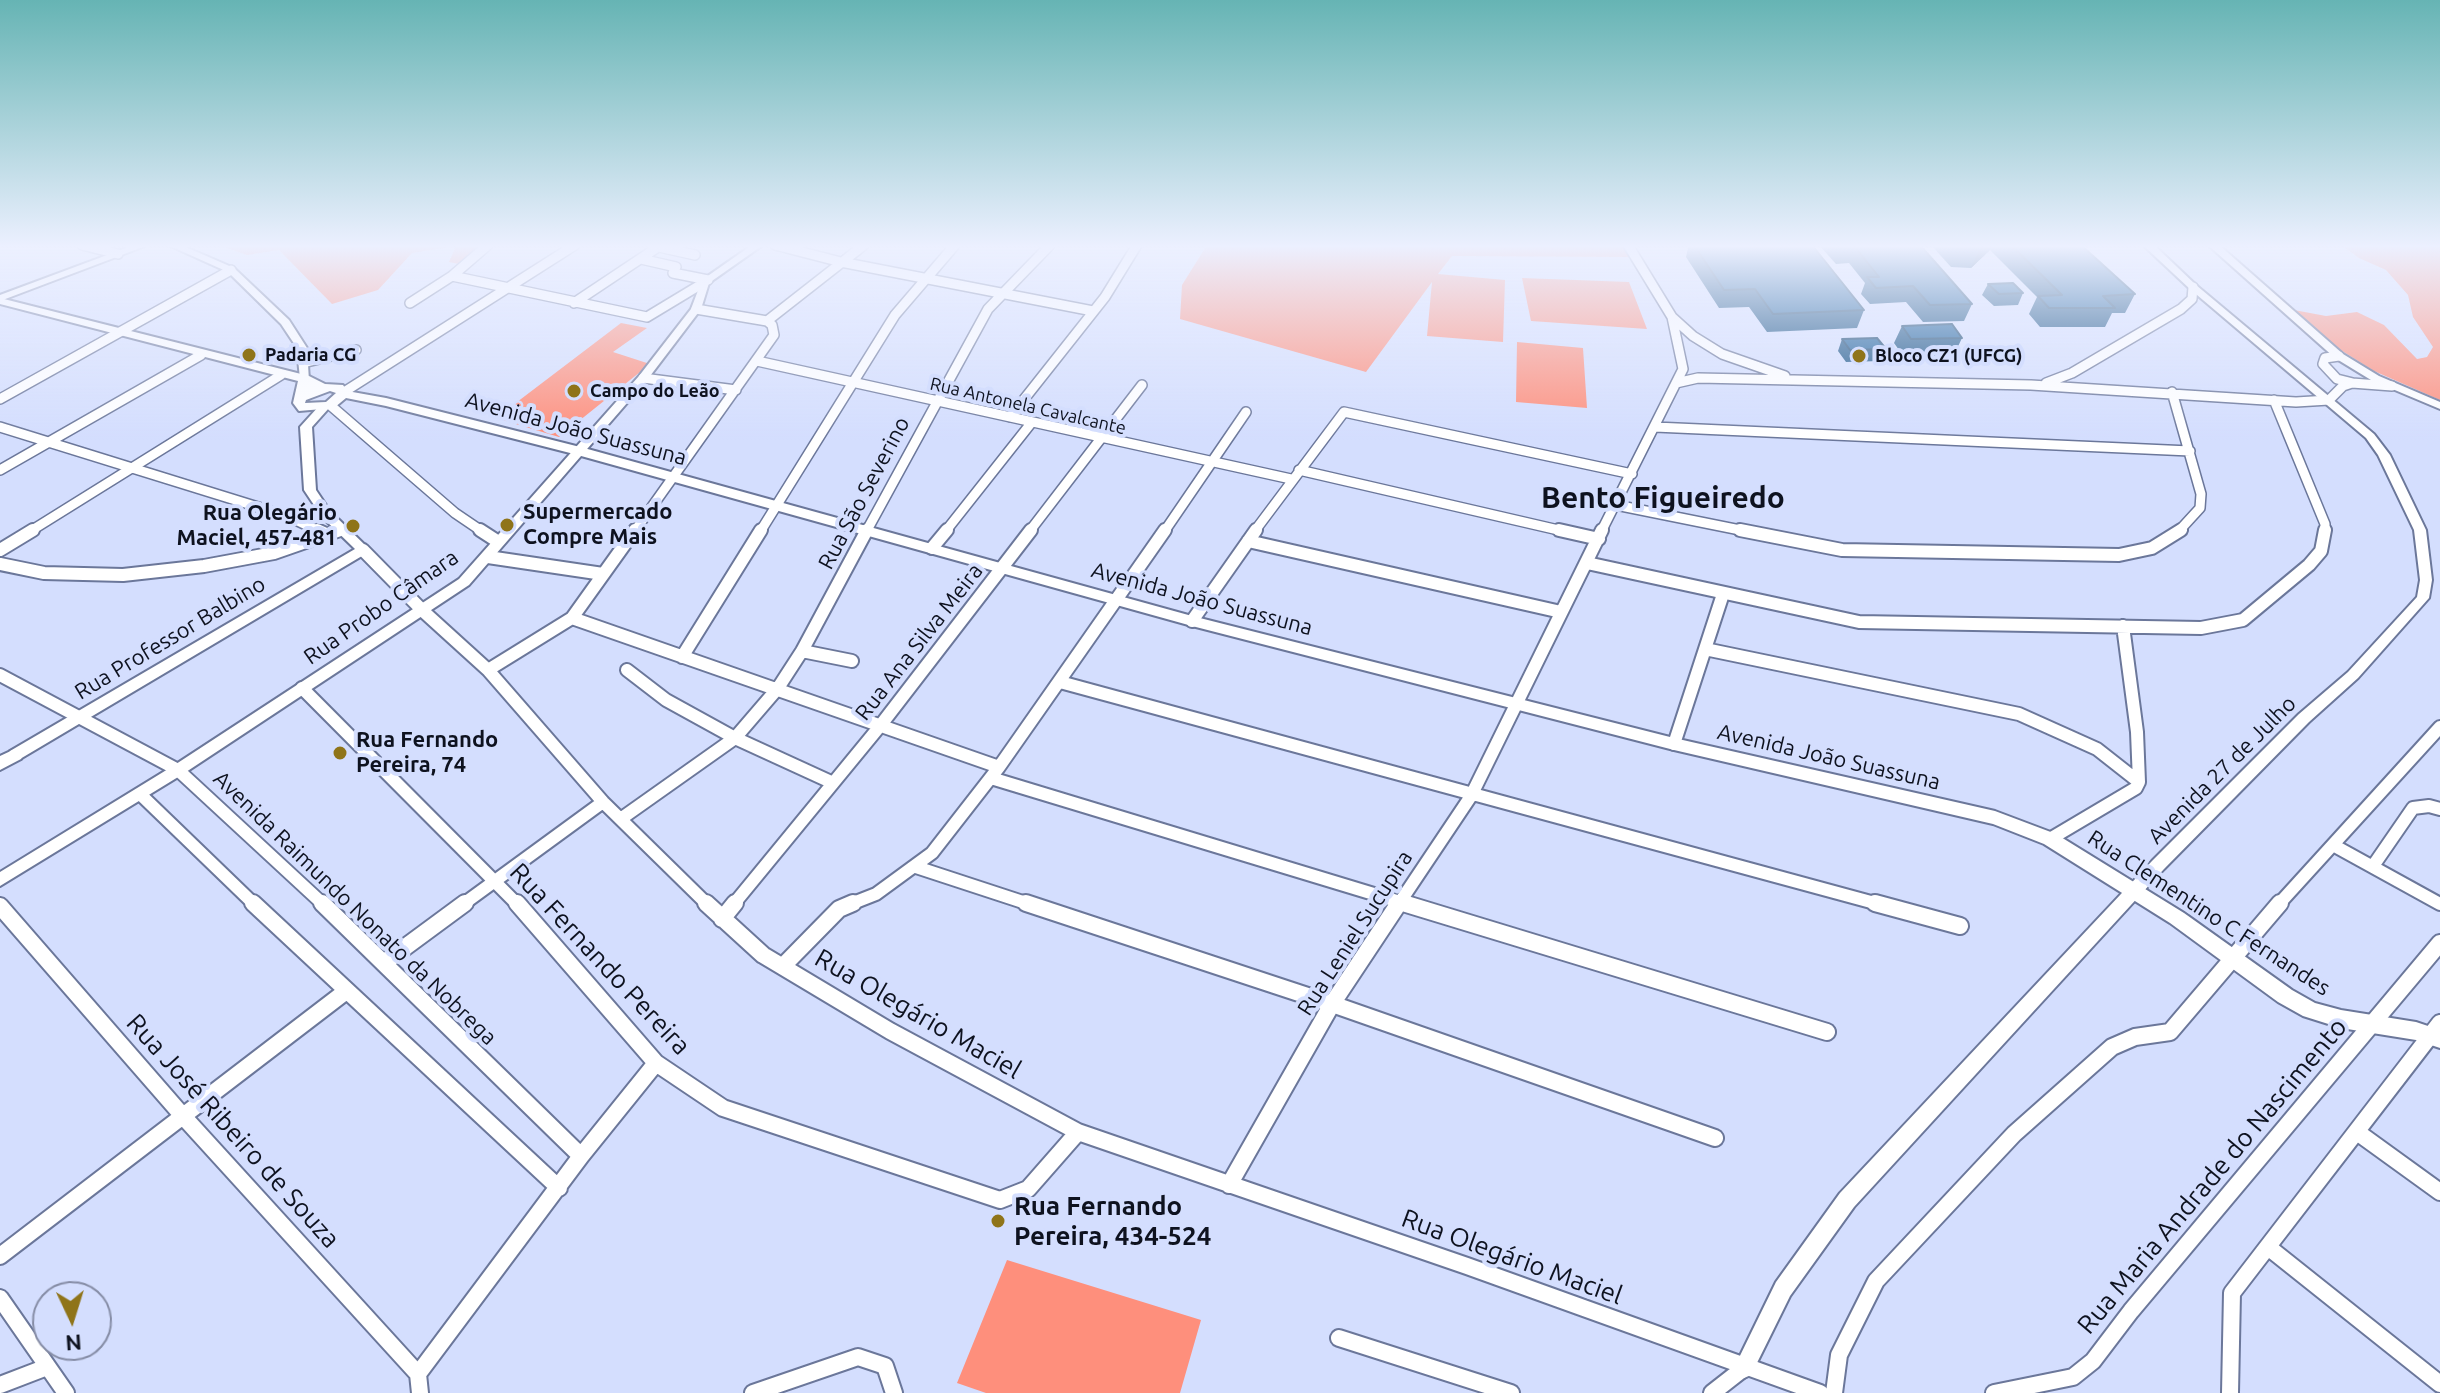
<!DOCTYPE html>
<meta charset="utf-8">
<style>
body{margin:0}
#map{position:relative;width:2440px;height:1393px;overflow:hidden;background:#d4defe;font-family:Ubuntu,sans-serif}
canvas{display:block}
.north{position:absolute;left:32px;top:1281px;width:80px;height:80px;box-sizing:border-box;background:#d4defe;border:2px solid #858ca5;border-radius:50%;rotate:176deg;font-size:22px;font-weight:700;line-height:32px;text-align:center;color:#0e121f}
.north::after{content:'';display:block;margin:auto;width:28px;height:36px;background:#8f7419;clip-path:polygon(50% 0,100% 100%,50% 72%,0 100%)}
</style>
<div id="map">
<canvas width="2440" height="1393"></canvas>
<div class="north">N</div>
</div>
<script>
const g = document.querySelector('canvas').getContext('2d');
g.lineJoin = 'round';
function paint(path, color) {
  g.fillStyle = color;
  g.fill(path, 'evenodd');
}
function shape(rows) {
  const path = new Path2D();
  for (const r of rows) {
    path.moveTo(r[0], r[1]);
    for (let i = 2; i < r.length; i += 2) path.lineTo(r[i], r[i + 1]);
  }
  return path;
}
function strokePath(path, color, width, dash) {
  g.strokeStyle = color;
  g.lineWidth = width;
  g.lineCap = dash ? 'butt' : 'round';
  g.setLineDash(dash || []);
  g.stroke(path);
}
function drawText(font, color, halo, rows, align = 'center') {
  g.font = font + ' Ubuntu,sans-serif';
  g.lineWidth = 8;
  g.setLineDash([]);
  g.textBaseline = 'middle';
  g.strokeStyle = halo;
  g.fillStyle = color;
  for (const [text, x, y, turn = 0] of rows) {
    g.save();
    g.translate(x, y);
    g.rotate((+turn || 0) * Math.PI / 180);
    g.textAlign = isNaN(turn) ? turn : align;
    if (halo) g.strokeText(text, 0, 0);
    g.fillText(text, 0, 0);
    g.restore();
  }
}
const green = shape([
 [218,245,489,245,459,264,449,262,456,246,412,253,378,290,332,304,279,250,247,255],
 [1207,245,1622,245,1630,257,1452,256,1438,274,1505,280,1503,342,1427,336,1432,282,1366,372,1180,319,1182,285],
 [2341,245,2440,245,2440,400,2374,371,2339,349,2294,310,2326,316,2357,312,2384,325,2417,359,2427,357,2433,347,2413,317,2408,295,2386,270,2359,258],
 [1522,278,1629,282,1647,329,1531,321],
 [621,323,647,328,613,352,650,364,559,437,496,418],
 [1517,342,1583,348,1587,408,1516,402],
 [1007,1260,1201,1320,1180,1393,986,1393,957,1383]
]);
const minorFar2 = shape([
 [82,245,118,254],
 [775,245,841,262,1093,311],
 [1628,245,1672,317,1693,336,1722,354,1785,376],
 [659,247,695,255],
 [641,259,676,267],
 [673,273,708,280],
 [452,276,647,317,705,282],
 [410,303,452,276,488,245],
 [574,303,661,245],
 [767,321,864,245],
 [2339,356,2325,358,2323,364,2337,379,2353,383],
 [757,361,1291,479],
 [303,363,356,350],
 [643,378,736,390],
 [1676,383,1698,378,2031,385,2296,402,2329,400,2343,386,2352,383,2392,386],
 [2046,383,2072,373,2181,309,2192,299,2193,287],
 [344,392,575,245],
 [2172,392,2201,494,2200,508,2178,532],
 [0,399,231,270],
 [2274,400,2325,524,2325,532],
 [330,405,455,513,483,532],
 [1010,417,1105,297,1137,245],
 [0,427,287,516,321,532],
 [1655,427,2190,451],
 [0,470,201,355],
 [1299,470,1567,532],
 [1616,505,1750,532],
 [29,532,281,375],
 [334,532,342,529],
 [634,532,774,335,772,325,767,321,696,309],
 [760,532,895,315,955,245],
 [866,532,988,309,1050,245],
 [945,532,1032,422],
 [1029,532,1142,385],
 [1164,532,1246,412],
 [1254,532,1344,412,1632,474],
 [1601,532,1683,369,1672,317]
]);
const minorFar1 = shape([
 [317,530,328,535],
 [480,530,497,541],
 [1559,530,1599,539],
 [1740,530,1842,550,2119,555,2152,548,2181,530],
 [1248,541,1561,612],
 [932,548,947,530],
 [0,550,33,530],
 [363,550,423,611,488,670,603,802,708,905],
 [488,557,603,574],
 [1587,563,1859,622,2201,628,2243,620,2309,565,2321,551,2325,530],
 [0,564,44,573,123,575,204,566,274,553,340,530],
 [572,618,999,767],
 [1192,621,1256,530],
 [1705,649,2019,714,2097,749,2139,782],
 [802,651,852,661],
 [682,657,761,530],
 [488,670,572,618,635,530],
 [627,670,666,700,735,738,831,782],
 [0,675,178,770,324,905],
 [1060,682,1882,905],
 [302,688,518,905],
 [1674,744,1723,594],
 [991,778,1410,905],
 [140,794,255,905],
 [622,818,735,738,778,688,802,651,867,530],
 [2050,839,2136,788,2139,782,2137,732,2123,626],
 [2333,845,2440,904],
 [2373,866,2413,808,2429,806,2440,809],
 [916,867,1032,905],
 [462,905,603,802],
 [733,905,880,726,1031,530],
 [848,905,876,894,932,853,999,767,1165,530],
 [1398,905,1471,796,1602,530],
 [2278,905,2440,727]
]);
const minor = shape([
 [253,903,559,1188],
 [322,903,581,1156],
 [517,903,656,1063,723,1108,1000,1200,1028,1189,1078,1132],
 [706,903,763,955,890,1031,1078,1132,1467,1266,1820,1393],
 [1026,903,1332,1004,1715,1138],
 [1403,903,1827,1032],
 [1875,903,1960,926],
 [0,906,182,1115,418,1374,420,1393],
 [722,919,735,903],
 [385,962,465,903],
 [783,966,839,909,853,903],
 [2357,1132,2440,1192],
 [1229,1185,1332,1004,1399,903],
 [2268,1247,2440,1384],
 [0,1256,345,992],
 [0,1298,66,1393],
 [1339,1338,1511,1393],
 [418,1374,581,1156,656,1063],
 [0,1385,47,1367],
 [753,1393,858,1357,885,1366,894,1393],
 [1712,1393,1744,1368],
 [1834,1393,1839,1355,1876,1281,2014,1134,2112,1047,2135,1037,2170,1032,2280,903],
 [1994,1393,2073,1377,2093,1361,2131,1311,2440,943],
 [2230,1393,2232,1293,2440,1023]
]);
const tertiary = shape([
 [134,245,148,245,0,301,0,295,134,245],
 [168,245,181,245,234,268,289,320,307,348,309,381,305,382,300,379,297,348,281,324,228,272,168,245],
 [752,245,763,245,709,283,701,309,647,380,469,585,183,774,0,886,0,872,173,766,459,579,639,376,691,309,702,280,752,245],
 [2143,245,2154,245,2196,285,2374,434,2390,455,2426,530,2432,580,2429,598,2358,678,2309,722,2164,869,1854,1207,1790,1296,1751,1375,1744,1378,1737,1375,1734,1368,1776,1282,1840,1193,2152,861,2299,714,2348,672,2417,597,2420,580,2414,530,2378,455,2366,438,2190,289,2143,245],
 [2208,245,2219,245,2343,354,2379,376,2440,402,2440,409,2371,380,2335,358,2208,245],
 [323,405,329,408,312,427,316,490,330,511,367,547,369,550,367,553,20,759,10,759,8,755,10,751,355,549,322,517,304,490,300,427,319,406,323,405]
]);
const secondary = shape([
 [0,298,309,376,325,384,343,385,347,391,386,398,584,448,1192,616,1674,738,1995,811,2056,834,2184,913,2292,990,2315,1003,2341,1010,2416,1022,2440,1030,2440,1048,2416,1040,2341,1028,2303,1016,2278,1002,2170,923,2044,844,1993,824,1674,750,1192,626,574,454,386,406,346,398,334,408,299,411,293,403,298,381,0,304,0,298],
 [330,391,336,393,326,402,305,403,306,400,330,391],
 [15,749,21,751,23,755,21,759,0,770,0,756,15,749]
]);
const wall = shape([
 [1686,245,1812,245,1864,310,1857,328,1767,332,1749,307,1719,308,1686,257,1688,248],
 [1819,245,1920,245,1972,304,1964,321,1923,322,1906,302,1870,304,1861,294,1865,283,1849,263,1836,264],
 [1931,245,2081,245,2135,294,2125,313,2112,313,2105,327,2040,327,2029,314,2037,297,1990,250,1971,268,1951,267],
 [1988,284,2023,293,2018,305,1994,306,1982,295],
 [1902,326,1962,338,1954,355,1904,357,1894,343],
 [1842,339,1886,349,1881,361,1846,362,1838,351]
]);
const shadedWall = shape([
 [1985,245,1992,245,1990,250,1971,268,1979,250]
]);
const building = shape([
 [1694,245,1812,245,1864,310,1773,314,1755,289,1724,290,1694,245],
 [1839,245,1920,245,1972,304,1930,305,1913,286,1876,288,1867,277,1879,277,1855,247,1842,248,1839,245],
 [1955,245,1985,245,1979,250,1959,249,1955,245],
 [2011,245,2081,245,2135,294,2103,296,2115,308,2049,308,2038,296,2062,295,2011,245],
 [2013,283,2023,293,1999,294,1988,284,2013,283],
 [1952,324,1962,338,1911,339,1902,326,1952,324],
 [1877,338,1886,349,1850,350,1842,339,1877,338]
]);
const markers = [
 [249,355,8,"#8f7419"],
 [1859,356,8,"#8f7419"],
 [574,391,8,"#8f7419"],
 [507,525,8,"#8f7419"],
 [353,526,8,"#8f7419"],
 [340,753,8,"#8f7419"],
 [998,1221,8,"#8f7419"]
];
const farPoinames = [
 ["Padaria CG",265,355],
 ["Bloco CZ1 (UFCG)",1875,356],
 ["Campo do Leão",590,391]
];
const farStreetnames = [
 ["Rua Antonela Cavalcante",1028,406,13]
];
const streetNames = [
 ["Avenida João Suassuna",576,429,15],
 ["Rua São Severino",864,493,-62],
 ["Avenida João Suassuna",1202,599,15],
 ["Rua Probo Câmara",381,607,-35],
 ["Rua Professor Balbino",170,638,-31],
 ["Rua Ana Silva Meira",919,642,-52],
 ["Avenida João Suassuna",1829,757,13],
 ["Avenida 27 de Julho",2222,770,-45],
 ["Avenida Raimundo Nonato da Nobrega",355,908,44],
 ["Rua Clementino C Fernandes",2209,913,33],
 ["Rua Leniel Sucupira",1355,933,-57]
];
const poiNames = [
 ["Supermercado",523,512],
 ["Compre Mais",523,537],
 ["Rua Olegário",337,513,"right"],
 ["Maciel, 457-481",337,538,"right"],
 ["Rua Fernando",356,740],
 ["Pereira, 74",356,765]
];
const nearStreetnames = [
 ["Rua Fernando Pereira",600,959,47],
 ["Rua Olegário Maciel",918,1014,30],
 ["Rua José Ribeiro de Souza",233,1131,48],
 ["Rua Maria Andrade do Nascimento",2212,1176,-50],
 ["Rua Olegário Maciel",1512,1257,20]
];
const nearPoinames = [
 ["Rua Fernando",1014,1206],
 ["Pereira, 434-524",1014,1236]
];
const districtNames = [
 ["Bento Figueiredo",1663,498]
];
paint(green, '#fe8f7c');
strokePath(minorFar2, '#6b779a', 12);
strokePath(minorFar1, '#6b779a', 16);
strokePath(minor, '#6b779a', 20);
strokePath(tertiary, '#6b779a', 4);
strokePath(secondary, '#6b779a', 4);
strokePath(minorFar2, '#fff', 9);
strokePath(minorFar1, '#fff', 12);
strokePath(minor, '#fff', 16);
paint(tertiary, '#fff');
paint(secondary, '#fff');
paint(wall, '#0d4a7f');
paint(shadedWall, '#0a3c68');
paint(building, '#0f5694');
strokePath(building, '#0a3c68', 2);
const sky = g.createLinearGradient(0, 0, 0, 440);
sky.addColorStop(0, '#66b4b4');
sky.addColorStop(0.56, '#ecf0ff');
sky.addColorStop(1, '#ecf0ff00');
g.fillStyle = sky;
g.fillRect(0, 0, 2440, 440);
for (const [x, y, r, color] of markers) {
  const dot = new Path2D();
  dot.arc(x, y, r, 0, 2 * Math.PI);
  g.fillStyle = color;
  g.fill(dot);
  strokePath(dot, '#d4defe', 3);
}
drawText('bold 18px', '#0e121f', '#d4defe', farPoinames, 'left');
drawText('18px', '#0e121f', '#d4defe', farStreetnames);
drawText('22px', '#0e121f', '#d4defe', streetNames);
drawText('bold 22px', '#0e121f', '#d4defe', poiNames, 'left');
drawText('26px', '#0e121f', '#d4defe', nearStreetnames);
drawText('bold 26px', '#0e121f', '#d4defe', nearPoinames, 'left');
drawText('bold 30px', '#0e121f', '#d4defe', districtNames);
</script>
